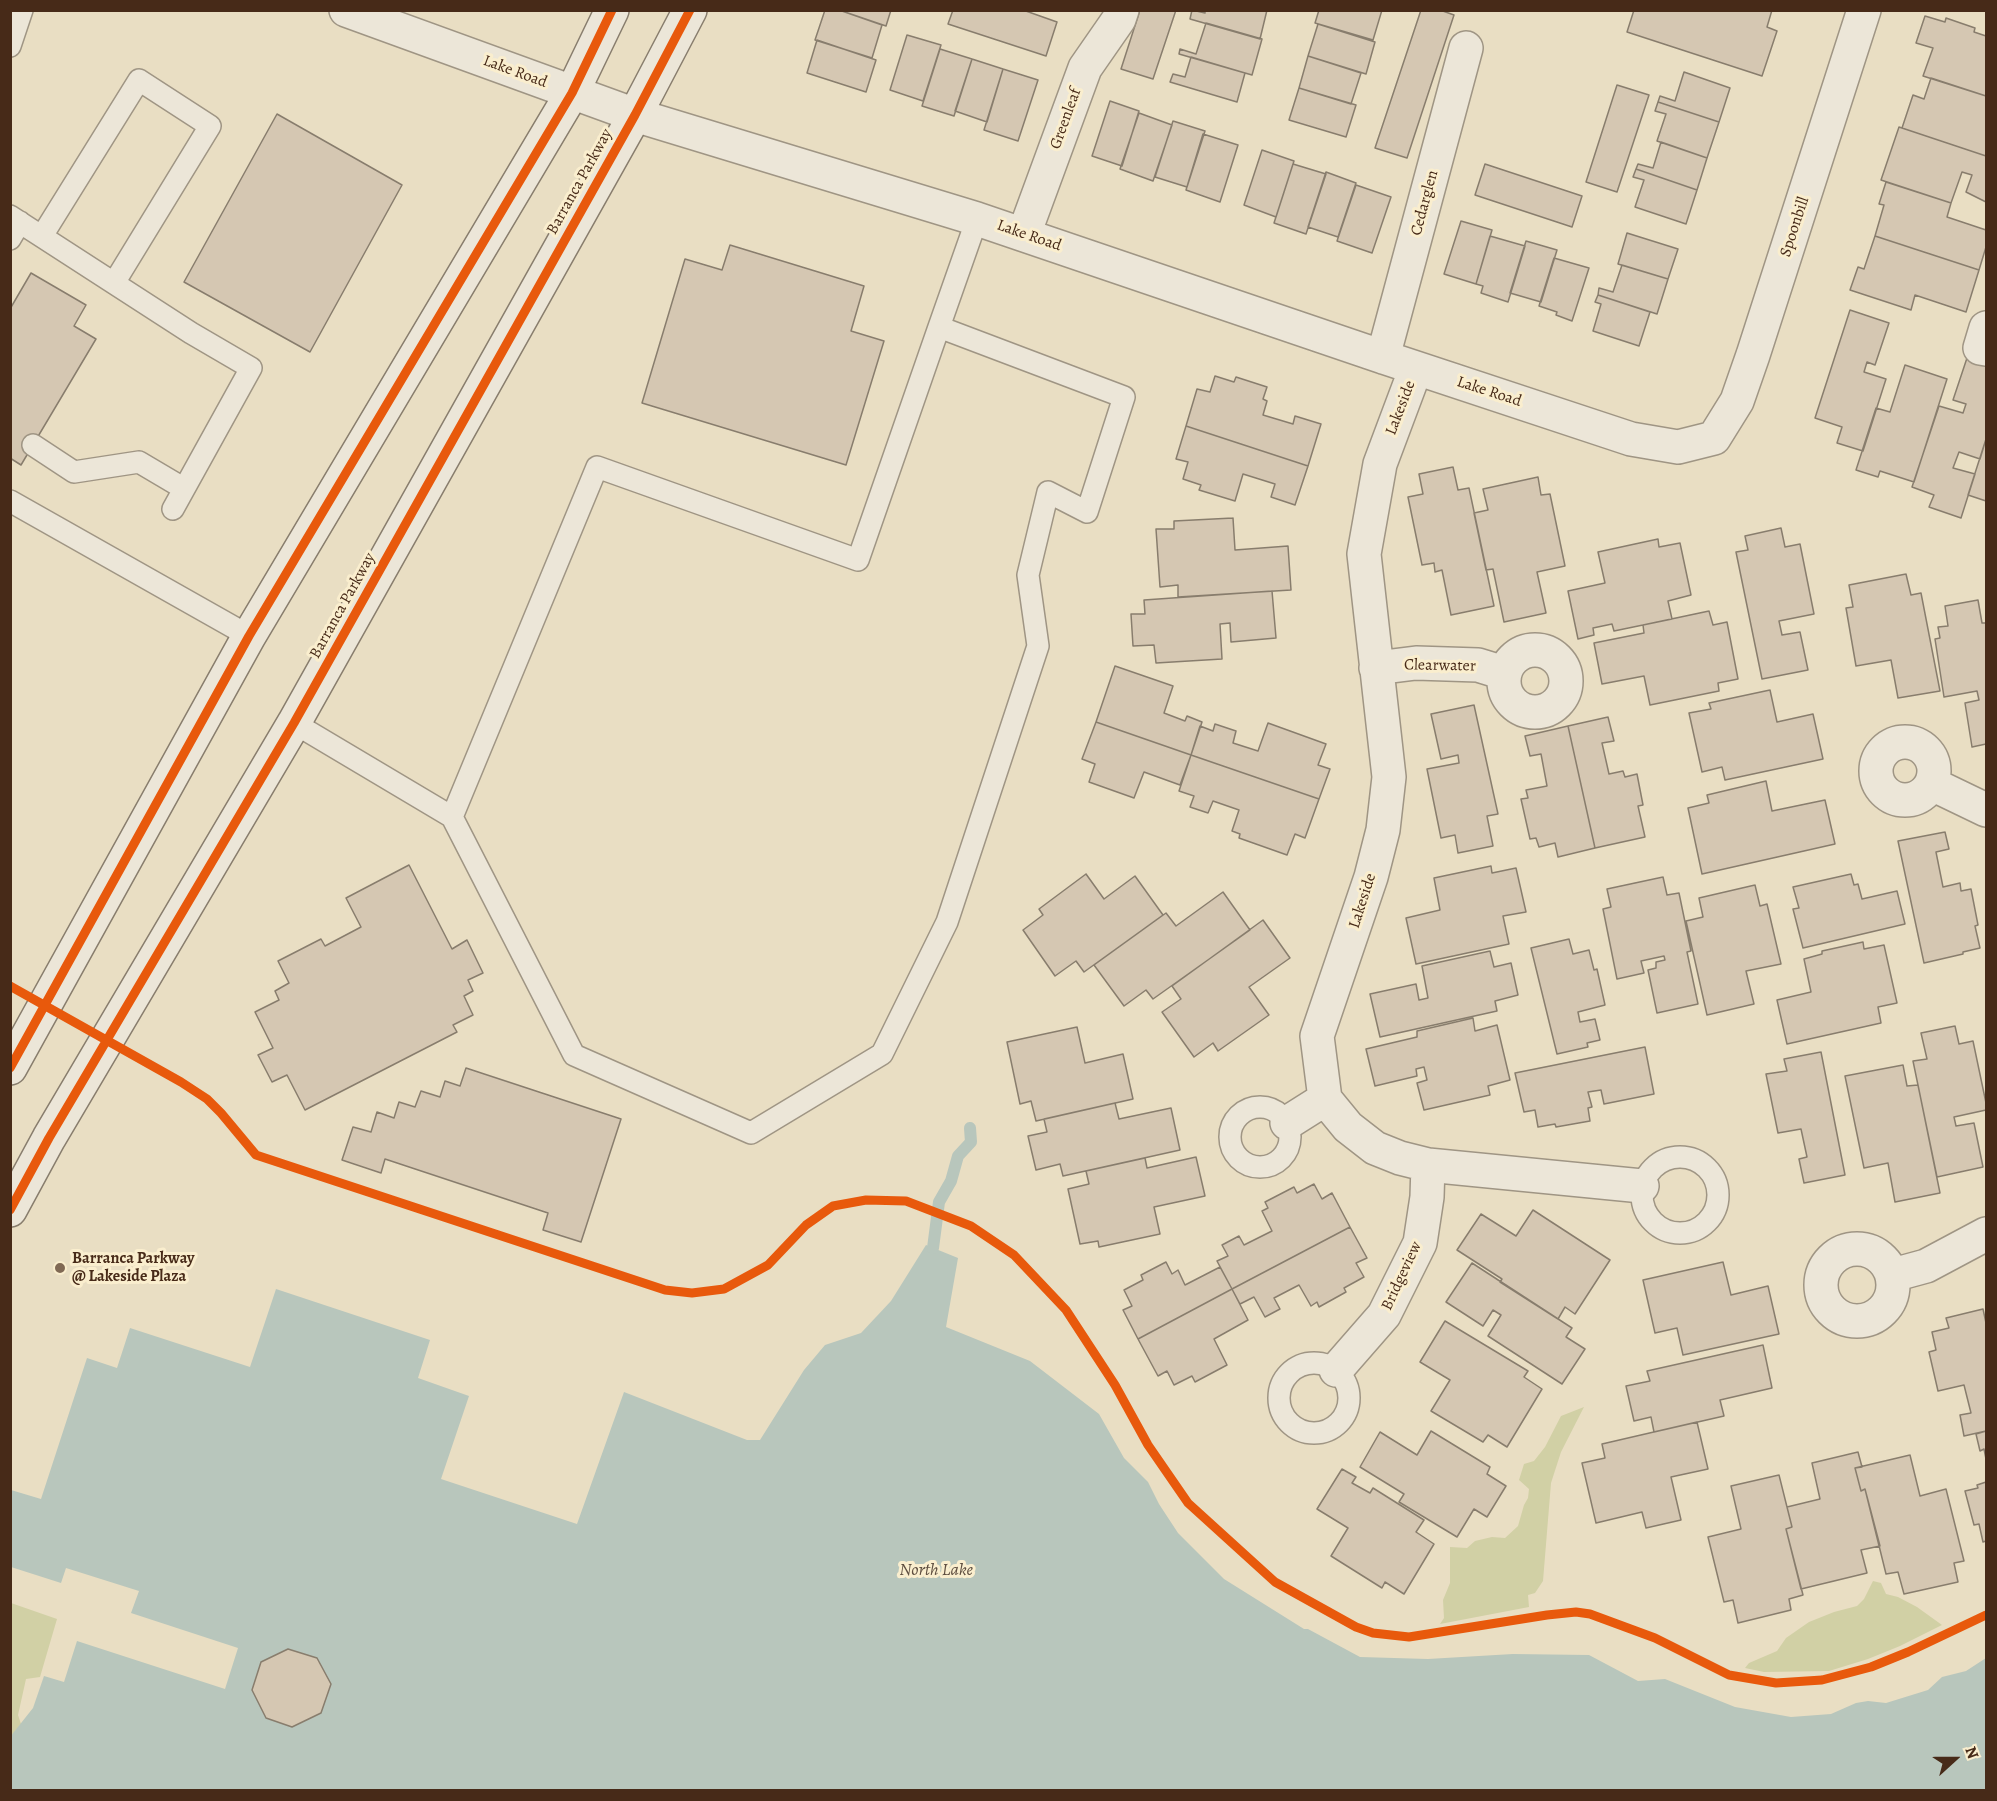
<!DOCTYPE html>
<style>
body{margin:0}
#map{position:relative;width:1997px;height:1801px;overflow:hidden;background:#e9dec3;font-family:Alegreya,serif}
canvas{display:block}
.frame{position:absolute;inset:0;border:12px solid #472a18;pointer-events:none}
.north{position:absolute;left:1925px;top:1729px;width:60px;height:60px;-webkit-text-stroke:4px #faeece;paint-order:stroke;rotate:69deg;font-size:16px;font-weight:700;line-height:24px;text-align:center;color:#472a18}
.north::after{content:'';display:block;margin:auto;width:21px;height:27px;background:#472a18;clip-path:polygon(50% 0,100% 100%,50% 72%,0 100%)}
</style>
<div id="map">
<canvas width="1997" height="1801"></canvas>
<div class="frame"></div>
<div class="north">N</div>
</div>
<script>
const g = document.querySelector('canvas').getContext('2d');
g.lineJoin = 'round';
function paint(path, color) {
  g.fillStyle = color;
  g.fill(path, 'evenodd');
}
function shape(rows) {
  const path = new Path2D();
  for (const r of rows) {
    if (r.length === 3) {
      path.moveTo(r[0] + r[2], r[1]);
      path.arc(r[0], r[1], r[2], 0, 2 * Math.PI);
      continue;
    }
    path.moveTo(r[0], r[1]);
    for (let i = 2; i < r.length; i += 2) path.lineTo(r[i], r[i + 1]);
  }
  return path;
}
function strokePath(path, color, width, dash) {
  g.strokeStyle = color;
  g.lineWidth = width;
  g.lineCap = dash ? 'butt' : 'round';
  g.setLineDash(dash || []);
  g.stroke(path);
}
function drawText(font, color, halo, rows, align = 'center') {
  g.font = font + ' Alegreya,serif';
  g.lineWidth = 6;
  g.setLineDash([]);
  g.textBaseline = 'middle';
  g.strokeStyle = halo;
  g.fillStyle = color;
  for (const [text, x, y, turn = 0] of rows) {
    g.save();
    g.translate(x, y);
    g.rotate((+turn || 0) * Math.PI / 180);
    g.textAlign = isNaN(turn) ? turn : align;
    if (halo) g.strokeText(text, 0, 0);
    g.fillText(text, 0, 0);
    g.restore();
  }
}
const green = shape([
 [1584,1407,1561,1452,1551,1483,1543,1581,1535,1593,1528,1595,1529,1607,1440,1624,1444,1618,1443,1600,1450,1583,1450,1547,1467,1548,1475,1541,1492,1537,1505,1538,1518,1526,1524,1505,1528,1498,1529,1489,1519,1480,1524,1464,1534,1461,1545,1447,1561,1416],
 [1873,1581,1881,1583,1886,1594,1898,1597,1917,1607,1942,1625,1900,1646,1868,1659,1829,1671,1764,1672,1745,1668,1749,1663,1777,1651,1786,1638,1809,1622,1834,1612,1857,1606,1864,1599],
 [11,1603,57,1619,40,1677,26,1679,18,1715,21,1724,11,1737]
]);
const water = shape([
 [926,1245,958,1258,946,1327,1030,1361,1099,1414,1124,1458,1148,1482,1159,1504,1178,1533,1224,1579,1304,1629,1308,1629,1360,1657,1428,1659,1513,1654,1589,1655,1638,1681,1665,1679,1735,1707,1791,1717,1831,1714,1856,1703,1868,1701,1886,1703,1928,1690,1942,1677,1966,1671,1986,1658,1986,1790,11,1790,10,1737,33,1708,44,1676,64,1682,77,1641,225,1689,238,1648,131,1613,139,1591,66,1568,61,1583,11,1567,11,1490,41,1499,87,1358,117,1368,130,1328,250,1367,276,1289,430,1340,418,1378,469,1396,441,1479,577,1524,624,1392,747,1440,760,1440,804,1370,825,1345,861,1333,891,1301]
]);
const stream = shape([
 [933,1248,939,1202,951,1181,958,1156,971,1142,970,1128]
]);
const building = shape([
 [825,10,839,10,882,25,872,58,815,40,825,10],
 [839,10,891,10,886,26,839,10],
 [953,10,1023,10,1057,22,1046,56,948,24,953,10],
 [1140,10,1176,10,1153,79,1121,69,1140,10],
 [1192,10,1205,13,1205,10,1267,10,1260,39,1190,19,1192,10],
 [1319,10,1382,10,1373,40,1315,23,1319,10],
 [1421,10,1440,10,1454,15,1407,158,1375,148,1421,10],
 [1634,10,1772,10,1767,27,1777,31,1762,76,1627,32,1634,10],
 [1925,16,1945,22,1946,18,1975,28,1974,32,1986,36,1986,96,1923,76,1933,48,1916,43,1925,16],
 [1206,23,1262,39,1252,75,1179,54,1180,49,1196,54,1206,23],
 [1318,24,1375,42,1366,74,1308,56,1318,24],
 [907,35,941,45,923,101,890,90,907,35],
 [817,40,876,60,866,92,807,73,817,40],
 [940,49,972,59,954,116,922,106,940,49],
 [1308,56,1361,73,1351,104,1299,88,1308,56],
 [1191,57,1245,73,1237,102,1170,82,1173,74,1185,77,1191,57],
 [972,59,1003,69,987,122,955,111,972,59],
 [1003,69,1038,80,1018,141,984,130,1003,69],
 [1684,72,1730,88,1719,122,1658,102,1660,96,1675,101,1684,72],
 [1931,78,1986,96,1986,156,1902,128,1913,95,1924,99,1931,78],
 [1617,85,1649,95,1617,192,1586,182,1617,85],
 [1299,88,1356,105,1346,137,1289,120,1299,88],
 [1110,101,1139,111,1122,166,1092,156,1110,101],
 [1658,102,1719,122,1707,158,1657,141,1666,114,1655,111,1658,102],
 [1139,113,1172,125,1153,181,1120,169,1139,113],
 [277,114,402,185,310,352,184,282,277,114],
 [1173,121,1205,131,1187,187,1155,177,1173,121],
 [1899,127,1986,156,1986,202,1966,192,1972,175,1962,172,1951,203,1881,180,1899,127],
 [1203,134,1238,145,1220,202,1186,190,1203,134],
 [1661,142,1707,158,1697,190,1636,169,1638,164,1653,168,1661,142],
 [1262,150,1294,161,1276,217,1244,205,1262,150],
 [1293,164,1326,174,1306,234,1274,223,1293,164],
 [1485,164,1582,196,1572,227,1475,195,1485,164],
 [1636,169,1697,190,1686,224,1635,207,1644,180,1633,177,1636,169],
 [1326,172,1356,183,1338,237,1308,227,1326,172],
 [1886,182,1951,203,1947,217,1986,230,1986,247,1979,270,1875,236,1884,205,1879,204,1886,182],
 [1356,185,1391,197,1372,253,1337,241,1356,185],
 [1461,221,1492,230,1476,284,1444,274,1461,221],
 [1627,233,1678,249,1668,279,1618,264,1627,233],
 [1490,236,1525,246,1508,302,1481,293,1483,286,1476,284,1490,236],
 [1875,236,1979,270,1966,312,1915,295,1911,310,1850,290,1858,267,1864,269,1875,236],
 [1526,241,1557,250,1541,302,1510,293,1526,241],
 [730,245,864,286,851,331,884,341,846,465,642,403,685,259,722,270,730,245],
 [1554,258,1589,268,1572,321,1556,315,1557,312,1539,306,1554,258],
 [1622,265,1668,279,1657,314,1598,295,1599,288,1613,292,1622,265],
 [31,273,86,305,74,326,96,339,21,465,10,458,10,309,31,273],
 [1598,295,1650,312,1639,346,1593,331,1601,304,1595,302,1598,295],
 [1850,310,1889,323,1875,365,1867,362,1864,372,1886,379,1863,451,1837,443,1842,427,1815,418,1850,310],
 [1967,358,1986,365,1986,439,1980,459,1959,452,1953,468,1975,474,1961,518,1929,507,1934,495,1912,487,1939,406,1963,413,1966,404,1953,400,1967,358],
 [1905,365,1947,379,1914,482,1880,471,1878,477,1856,470,1876,408,1890,412,1905,365],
 [1215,376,1234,382,1236,377,1267,387,1263,399,1267,401,1263,415,1293,424,1295,416,1321,424,1308,466,1186,426,1197,389,1210,392,1215,376],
 [1186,426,1308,466,1295,505,1271,497,1275,484,1243,474,1235,501,1199,490,1201,485,1183,479,1188,462,1176,459,1186,426],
 [1986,439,1986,501,1968,495,1986,439],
 [1453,467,1458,490,1469,488,1494,606,1451,615,1442,570,1435,572,1434,563,1422,565,1408,497,1423,494,1419,474,1453,467],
 [1538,477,1541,495,1550,494,1565,566,1537,572,1546,613,1504,622,1493,569,1486,570,1474,513,1488,510,1483,489,1538,477],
 [1233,518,1235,550,1288,546,1291,590,1178,597,1178,585,1160,587,1156,529,1174,529,1174,521,1233,518],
 [1781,528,1785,547,1800,544,1814,614,1779,621,1782,635,1800,632,1808,670,1762,679,1736,552,1748,550,1745,536,1781,528],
 [1658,539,1659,547,1680,543,1691,595,1668,601,1672,619,1614,631,1612,624,1593,628,1594,635,1578,639,1568,591,1605,583,1598,552,1658,539],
 [1906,574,1911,595,1921,593,1940,691,1898,698,1891,660,1856,666,1846,608,1853,607,1849,585,1906,574],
 [1272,591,1276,638,1231,642,1230,623,1220,624,1222,659,1156,663,1154,645,1133,646,1131,614,1145,614,1144,600,1272,591],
 [1978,600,1982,623,1986,623,1986,744,1972,747,1965,703,1979,700,1977,691,1944,697,1935,639,1940,638,1938,627,1948,626,1945,606,1978,600],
 [1709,611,1713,625,1727,622,1738,679,1718,683,1719,691,1650,705,1644,676,1602,684,1594,643,1644,633,1643,625,1709,611],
 [1115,666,1173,686,1164,713,1185,721,1187,716,1202,722,1191,755,1096,722,1115,666],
 [1770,690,1777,722,1813,714,1823,759,1725,780,1722,767,1702,772,1689,713,1711,709,1709,703,1770,690],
 [1474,705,1498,814,1487,816,1493,846,1458,853,1455,835,1441,838,1427,769,1459,763,1458,755,1441,759,1431,714,1474,705],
 [1608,717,1614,741,1602,743,1609,774,1623,771,1625,777,1637,774,1643,805,1638,806,1645,837,1595,848,1568,726,1608,717],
 [1096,722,1191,755,1180,785,1144,772,1134,798,1089,782,1095,764,1082,759,1096,722],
 [1268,723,1326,744,1318,765,1330,769,1319,799,1191,755,1200,726,1213,731,1215,724,1236,731,1233,743,1258,751,1268,723],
 [1568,726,1595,848,1558,857,1555,843,1539,847,1536,838,1530,839,1521,799,1528,798,1526,790,1547,786,1541,754,1530,756,1525,736,1568,726],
 [1191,755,1319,799,1305,838,1295,834,1287,855,1239,838,1240,834,1232,831,1239,810,1213,801,1208,813,1190,807,1194,796,1179,791,1191,755],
 [1766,781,1772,811,1825,800,1835,844,1702,874,1688,808,1709,803,1707,795,1766,781],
 [1945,832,1949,849,1936,852,1943,887,1960,883,1961,891,1971,889,1978,925,1975,926,1980,948,1963,952,1963,954,1924,963,1898,841,1945,832],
 [409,865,452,949,467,940,483,973,468,980,473,991,464,996,473,1015,453,1025,457,1032,305,1110,287,1075,272,1082,258,1055,273,1048,255,1012,279,1000,275,991,289,983,278,961,321,939,325,946,361,927,346,898,409,865],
 [1491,866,1492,873,1516,868,1526,912,1503,916,1509,944,1416,964,1406,918,1440,910,1434,878,1491,866],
 [1086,874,1104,899,1135,876,1163,915,1084,972,1076,961,1055,976,1023,930,1043,915,1039,909,1086,874],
 [1851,874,1854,885,1858,884,1862,899,1897,891,1905,924,1803,948,1793,909,1799,908,1793,887,1851,874],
 [1663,877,1667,895,1679,893,1691,951,1687,952,1698,1004,1657,1013,1648,970,1656,968,1656,962,1665,960,1664,956,1641,961,1644,973,1617,979,1603,909,1611,907,1607,889,1663,877],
 [1755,885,1760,906,1767,904,1781,964,1746,971,1754,1004,1707,1015,1686,921,1703,917,1699,898,1755,885],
 [1223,892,1250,930,1153,999,1146,990,1124,1006,1094,965,1166,913,1176,926,1223,892],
 [1263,920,1290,958,1249,987,1269,1015,1218,1051,1213,1043,1194,1057,1162,1012,1181,999,1172,986,1263,920],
 [1569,939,1573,954,1589,950,1594,970,1597,969,1605,1005,1578,1012,1580,1022,1595,1019,1600,1040,1587,1043,1588,1047,1557,1054,1531,948,1569,939],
 [1863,942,1864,949,1884,945,1897,1003,1878,1007,1881,1023,1787,1044,1777,1000,1811,992,1804,959,1822,954,1822,951,1863,942],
 [1490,951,1494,967,1511,963,1518,995,1495,1001,1497,1011,1380,1037,1370,994,1416,984,1419,1000,1428,998,1422,966,1490,951],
 [1473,1018,1475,1031,1497,1025,1510,1080,1488,1086,1490,1095,1424,1110,1417,1083,1427,1080,1424,1067,1416,1069,1417,1076,1375,1086,1366,1049,1417,1037,1417,1031,1473,1018],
 [1955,1026,1959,1044,1973,1041,1986,1103,1986,1110,1954,1117,1956,1126,1974,1123,1983,1167,1937,1177,1913,1061,1927,1059,1921,1033,1955,1026],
 [1077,1027,1085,1063,1123,1054,1133,1099,1036,1121,1031,1101,1020,1104,1007,1042,1077,1027],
 [1645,1047,1654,1094,1604,1104,1601,1090,1588,1092,1592,1107,1588,1108,1590,1121,1556,1127,1555,1124,1538,1127,1535,1110,1524,1112,1515,1073,1645,1047],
 [1821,1052,1845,1175,1804,1183,1799,1159,1807,1157,1801,1129,1778,1133,1766,1074,1787,1071,1784,1059,1821,1052],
 [1903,1065,1907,1086,1918,1085,1940,1193,1895,1202,1888,1163,1864,1168,1845,1076,1903,1065],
 [466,1068,621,1119,581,1242,543,1230,548,1213,385,1159,381,1173,342,1160,353,1127,371,1132,377,1112,394,1118,399,1102,415,1107,421,1091,440,1097,445,1081,460,1086,466,1068],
 [1115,1103,1119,1119,1171,1108,1180,1150,1063,1176,1060,1164,1036,1170,1028,1136,1047,1132,1044,1119,1115,1103],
 [1196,1157,1205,1196,1154,1207,1160,1234,1099,1247,1098,1241,1080,1244,1068,1189,1089,1184,1086,1171,1145,1158,1147,1168,1196,1157],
 [1314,1184,1322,1199,1332,1193,1350,1227,1232,1289,1217,1261,1228,1256,1222,1245,1239,1236,1244,1245,1272,1231,1262,1211,1268,1208,1265,1202,1294,1187,1297,1193,1314,1184],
 [1533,1210,1610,1260,1575,1314,1565,1307,1558,1319,1500,1282,1502,1279,1457,1250,1481,1214,1516,1236,1533,1210],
 [1350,1227,1367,1258,1356,1263,1364,1277,1344,1288,1346,1292,1319,1307,1317,1302,1311,1306,1299,1285,1274,1298,1280,1309,1265,1317,1254,1297,1240,1304,1232,1289,1350,1227],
 [1166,1262,1172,1274,1178,1270,1185,1285,1220,1267,1232,1289,1138,1339,1123,1310,1132,1306,1124,1290,1143,1280,1141,1275,1166,1262],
 [1723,1262,1731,1295,1768,1286,1779,1334,1683,1355,1677,1328,1655,1333,1643,1280,1723,1262],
 [1472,1263,1572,1328,1566,1337,1585,1349,1562,1384,1488,1336,1501,1315,1493,1310,1483,1326,1446,1302,1472,1263],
 [1232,1289,1248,1320,1214,1339,1227,1365,1195,1382,1192,1376,1174,1385,1167,1371,1158,1376,1138,1339,1232,1289],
 [1983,1309,1986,1323,1986,1431,1964,1436,1960,1415,1971,1413,1964,1385,1938,1391,1929,1352,1936,1350,1932,1332,1949,1328,1946,1318,1983,1309],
 [1445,1321,1528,1371,1524,1377,1542,1389,1507,1447,1488,1435,1483,1442,1431,1411,1450,1380,1420,1362,1445,1321],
 [1763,1345,1772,1388,1720,1400,1724,1416,1654,1432,1651,1417,1634,1421,1626,1386,1650,1381,1647,1371,1763,1345],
 [1697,1422,1708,1469,1671,1477,1681,1520,1646,1528,1642,1512,1596,1523,1582,1463,1605,1458,1602,1444,1697,1422],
 [1431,1431,1490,1467,1487,1474,1506,1486,1487,1517,1474,1509,1457,1537,1399,1502,1404,1494,1360,1467,1380,1432,1417,1455,1431,1431],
 [1986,1431,1986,1459,1984,1449,1980,1451,1976,1434,1986,1431],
 [1858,1452,1862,1467,1855,1468,1861,1491,1865,1489,1880,1546,1861,1550,1867,1573,1801,1589,1786,1529,1792,1527,1787,1507,1820,1499,1812,1463,1858,1452],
 [1910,1455,1920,1496,1946,1489,1964,1561,1954,1563,1958,1582,1904,1594,1898,1572,1886,1574,1865,1489,1861,1491,1855,1468,1910,1455],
 [1342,1469,1356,1477,1352,1483,1370,1493,1373,1488,1424,1520,1416,1532,1434,1544,1404,1594,1385,1582,1382,1588,1331,1556,1348,1528,1317,1509,1342,1469],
 [1779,1475,1792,1527,1786,1529,1803,1595,1789,1599,1791,1610,1738,1623,1733,1600,1724,1602,1708,1537,1741,1529,1731,1486,1779,1475],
 [1986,1482,1986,1541,1983,1542,1979,1524,1974,1525,1965,1491,1978,1488,1977,1485,1986,1482],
 [288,1649,317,1658,331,1684,321,1713,292,1727,266,1718,252,1690,261,1662,288,1649]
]);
const service = shape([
 [10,46,22,10],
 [10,216,191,333,251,368,173,509],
 [42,236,139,80,210,126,114,283],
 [10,239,20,222],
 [939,327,1124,397,1087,512,1048,492,1028,575,1038,646,947,922,882,1054,751,1133,574,1055,452,817,597,467,858,560,939,327,977,219],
 [33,445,74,472,139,462,183,488],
 [10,501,249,636],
 [294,723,452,817],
 [1260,1137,30],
 [1680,1195,38],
 [1314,1398,35]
]);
const minor = shape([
 [635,115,977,219,1383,357,1631,439,1678,447,1714,438,1737,401,1753,355,1864,10],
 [1024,234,1085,68,1119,19,1122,10],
 [1986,328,1980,348,1986,349],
 [1383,357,1466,48],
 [1416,368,1380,464,1364,554,1389,777,1383,830,1371,877,1317,1036,1325,1099,1348,1127,1375,1148,1400,1158,1428,1165,1642,1186],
 [1535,681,31],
 [1376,668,1416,663,1478,665,1504,673],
 [1905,771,29],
 [1932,784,1986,810],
 [1287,1123,1325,1099],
 [1857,1285,36],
 [1893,1275,1926,1266,1986,1234],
 [1336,1370,1384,1315,1420,1243,1427,1197,1428,1165]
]);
const tertiary = shape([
 [346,10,635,115]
]);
const secondary = shape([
 [10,1068,249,636,572,93,612,10],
 [10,1210,49,1138,294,723,635,115,690,10]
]);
const cycleway = shape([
 [10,986,181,1082,207,1099,221,1113,256,1155,665,1290,692,1293,724,1289,768,1265,806,1225,833,1206,866,1200,906,1201,971,1226,1014,1255,1066,1310,1115,1385,1148,1445,1188,1503,1275,1582,1356,1627,1373,1633,1409,1637,1547,1615,1576,1612,1590,1614,1655,1638,1729,1675,1776,1683,1822,1680,1871,1667,1908,1652,1986,1615],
 [10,1068,249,636,572,93,612,10],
 [10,1210,49,1138,294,723,635,115,690,10]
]);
const markers = [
 [60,1268,6,"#806954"]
];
const streetNames = [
 ["Lake Road",515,72,20],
 ["Greenleaf",1066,119,-70],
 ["Barranca Parkway",580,182,-61],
 ["Cedarglen",1425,203,-75],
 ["Spoonbill",1795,227,-72],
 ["Lake Road",1029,236,19],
 ["Lake Road",1489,392,18],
 ["Lakeside",1401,408,-69],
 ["Barranca Parkway",343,606,-61],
 ["Clearwater",1440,666,1],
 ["Lakeside",1363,901,-72],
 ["Bridgeview",1402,1276,-65]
];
const poiNames = [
 ["Barranca Parkway",72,1259],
 ["@ Lakeside Plaza",72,1277]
];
const waterNames = [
 ["North Lake",936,1571]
];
paint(green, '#d1d0a5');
paint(water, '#b8c6bc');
strokePath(stream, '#b8c6bc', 12);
paint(building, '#d5c7b2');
strokePath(building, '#887d6d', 1.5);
strokePath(service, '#9f9584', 24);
strokePath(minor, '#9f9584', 36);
strokePath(tertiary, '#9f9584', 36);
strokePath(secondary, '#887d6d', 36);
strokePath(service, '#ece6d8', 21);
strokePath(minor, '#ece6d8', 33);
strokePath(tertiary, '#ece6d8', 33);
strokePath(secondary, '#ece6d8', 33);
strokePath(cycleway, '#e8590c', 9);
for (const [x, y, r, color] of markers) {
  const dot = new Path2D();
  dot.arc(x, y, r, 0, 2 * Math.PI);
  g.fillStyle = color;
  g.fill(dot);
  strokePath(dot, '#faeece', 2);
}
drawText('16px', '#472a18', '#faeece', streetNames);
drawText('bold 16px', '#472a18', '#faeece', poiNames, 'left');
drawText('italic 18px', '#5e4e40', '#faeece', waterNames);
</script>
